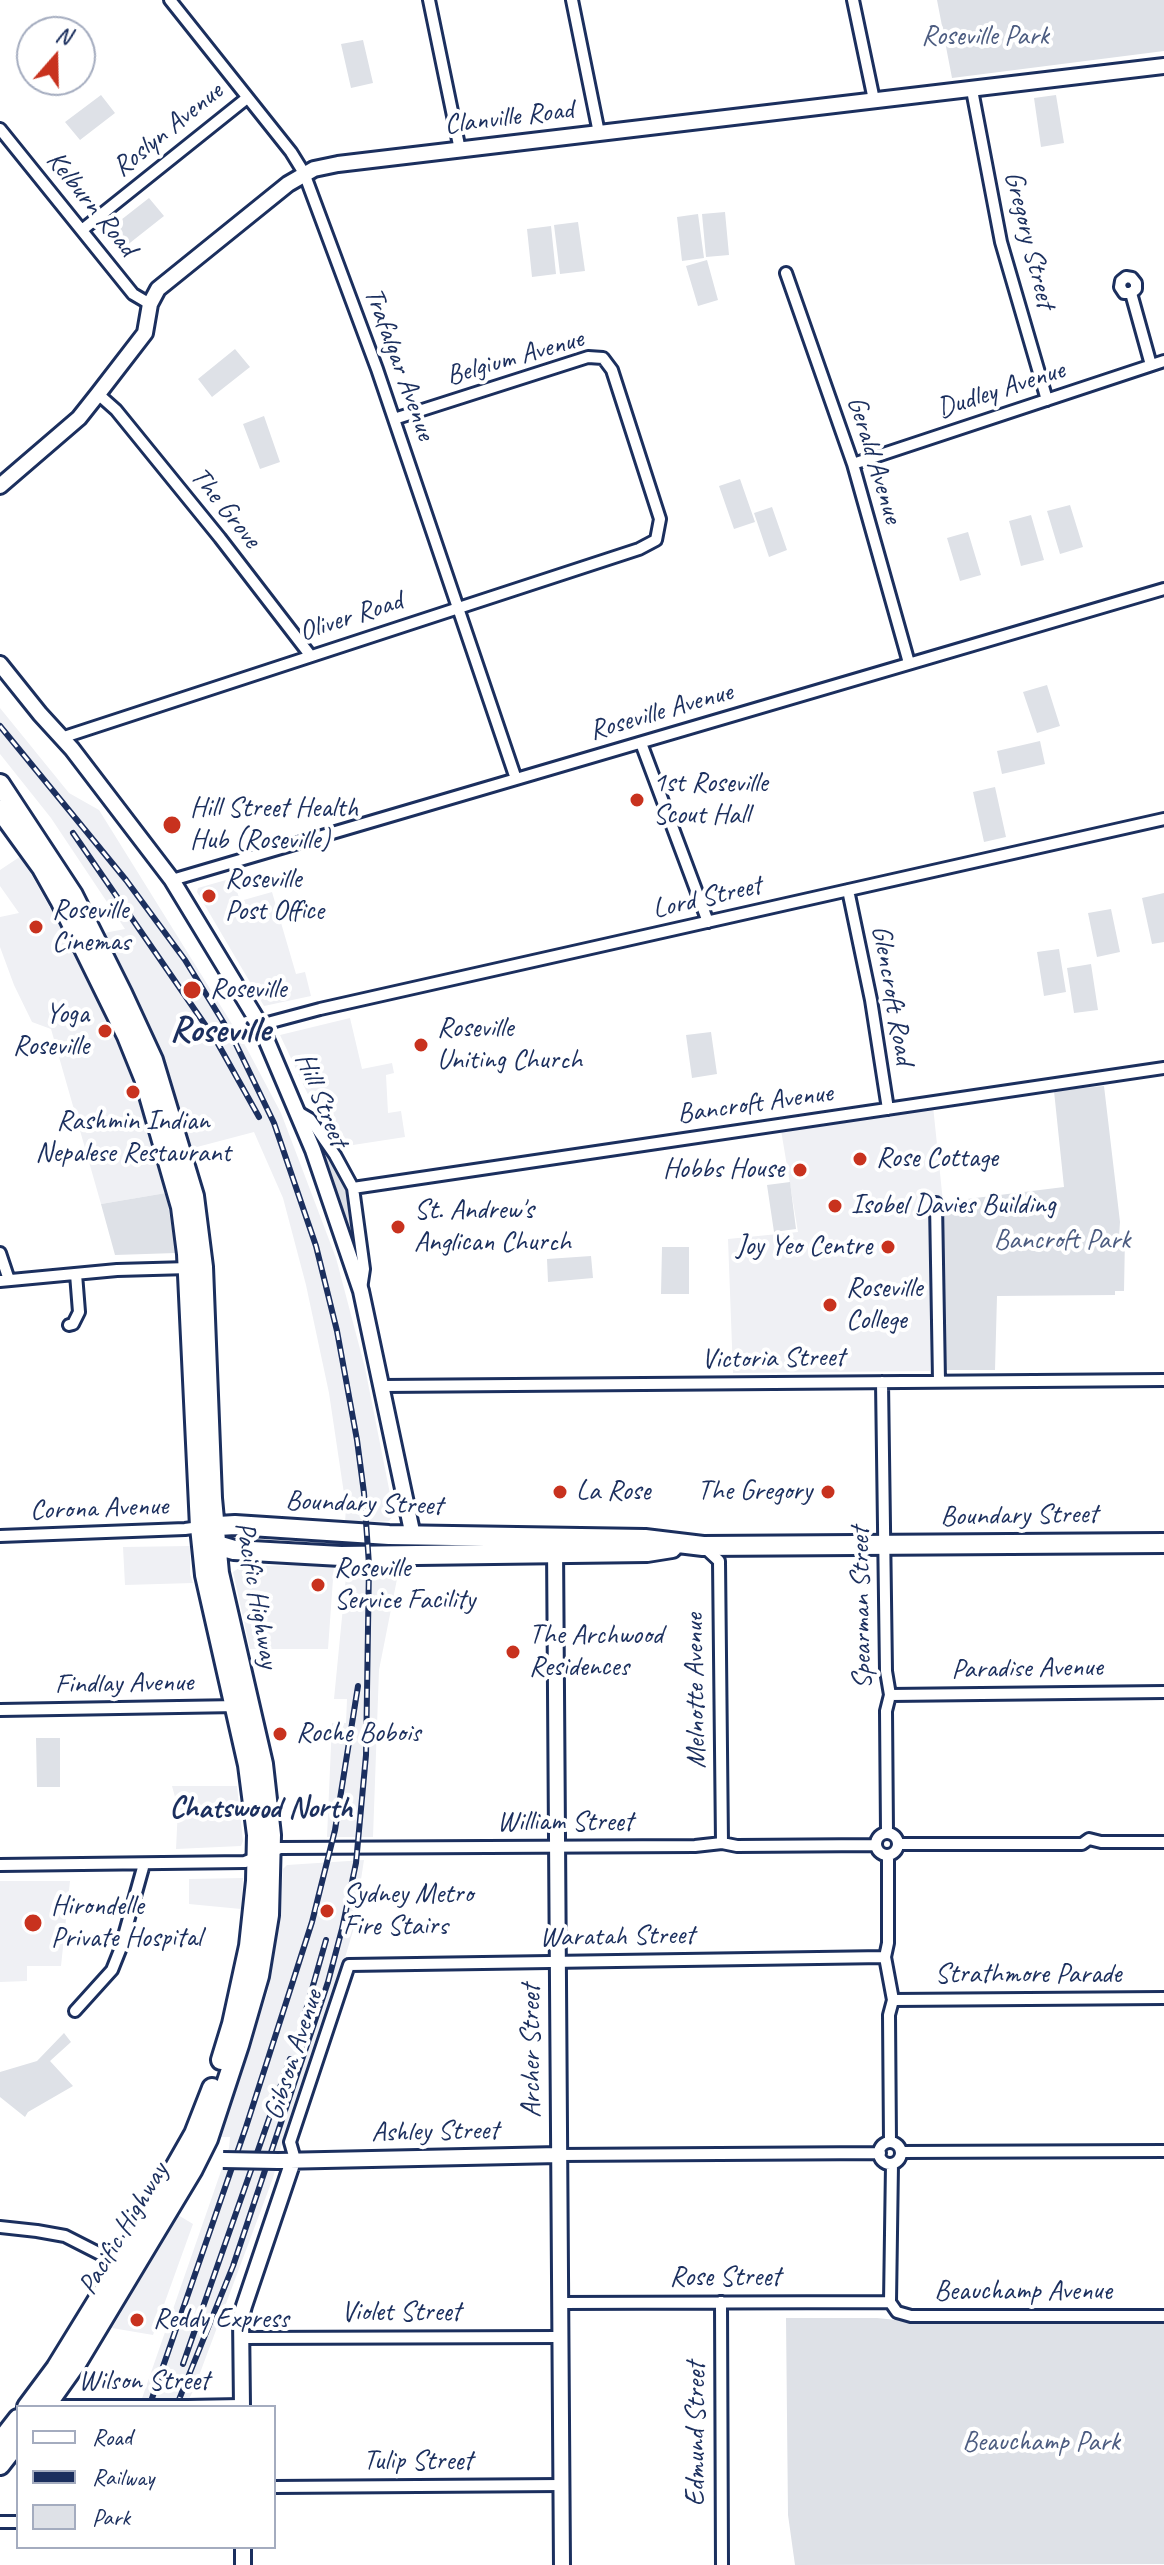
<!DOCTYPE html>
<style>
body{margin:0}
#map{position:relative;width:1164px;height:2565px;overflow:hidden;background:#fff;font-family:Caveat,sans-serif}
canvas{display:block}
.legend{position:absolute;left:16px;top:2405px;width:260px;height:144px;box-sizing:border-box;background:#fff;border:2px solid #a4acbf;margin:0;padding:10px 14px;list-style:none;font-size:24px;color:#1b2f5e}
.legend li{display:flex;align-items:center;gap:16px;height:40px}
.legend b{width:40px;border:2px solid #a4acbf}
.north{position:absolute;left:16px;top:16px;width:80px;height:80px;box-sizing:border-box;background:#fff;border:2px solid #a4acbf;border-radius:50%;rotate:20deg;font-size:22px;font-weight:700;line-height:32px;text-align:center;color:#1b2f5e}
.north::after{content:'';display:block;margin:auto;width:28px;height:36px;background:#c8321e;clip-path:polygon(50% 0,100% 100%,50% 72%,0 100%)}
</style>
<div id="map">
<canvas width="1164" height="2565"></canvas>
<ul class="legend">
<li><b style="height:10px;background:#fff"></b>Road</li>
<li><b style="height:10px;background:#1b2f5e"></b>Railway</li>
<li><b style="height:22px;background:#dee1e7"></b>Park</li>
</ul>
<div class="north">N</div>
</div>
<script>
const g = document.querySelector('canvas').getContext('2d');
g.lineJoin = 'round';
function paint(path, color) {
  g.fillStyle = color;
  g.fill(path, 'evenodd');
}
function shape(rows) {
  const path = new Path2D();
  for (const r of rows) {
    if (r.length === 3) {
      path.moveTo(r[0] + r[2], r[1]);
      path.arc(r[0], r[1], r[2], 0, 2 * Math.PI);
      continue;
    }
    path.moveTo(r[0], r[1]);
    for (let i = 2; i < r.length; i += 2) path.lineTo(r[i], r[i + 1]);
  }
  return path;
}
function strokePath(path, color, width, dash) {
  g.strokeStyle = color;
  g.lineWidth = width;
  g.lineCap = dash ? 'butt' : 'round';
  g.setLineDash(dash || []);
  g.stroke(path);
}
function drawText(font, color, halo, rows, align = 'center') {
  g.font = font + ' Caveat,sans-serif';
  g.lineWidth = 8;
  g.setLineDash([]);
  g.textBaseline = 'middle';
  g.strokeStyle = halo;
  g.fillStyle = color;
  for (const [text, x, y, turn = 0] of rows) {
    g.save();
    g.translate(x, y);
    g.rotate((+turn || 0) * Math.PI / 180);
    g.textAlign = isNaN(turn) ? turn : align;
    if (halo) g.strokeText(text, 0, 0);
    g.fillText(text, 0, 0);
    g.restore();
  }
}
const built = shape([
 [0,708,69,793,99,810,245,1045,281,1113,336,1258,365,1368,394,1514,389,1521,345,1523,346,1507,329,1393,306,1285,283,1198,254,1132,197,1147,166,1193,101,1204,51,1029,32,1022,14,985,0,947,0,917,19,913,0,886,0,870,21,856,68,940,125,929,51,818,0,754],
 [233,878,240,901,272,892,296,974,305,972,311,996,264,1006,197,892,198,888],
 [350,1018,362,1069,392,1063,394,1073,386,1075,388,1113,401,1111,405,1137,340,1147,312,1103,280,1035],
 [933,1106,943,1202,932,1202,930,1371,733,1373,728,1239,798,1232,781,1130,884,1117],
 [190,1546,190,1574,193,1583,125,1585,123,1547],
 [383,1564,397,1579,379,1670,373,1837,327,1837,332,1723,346,1723,347,1699,334,1699,347,1566],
 [334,1565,328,1649,250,1649,233,1572,242,1566],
 [172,1786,237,1786,243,1841,241,1846,176,1849,178,1808],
 [364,1860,353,1931,341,1971,281,2147,273,2178,194,2389,185,2407,139,2407,229,2148,230,2137,220,2137,268,1991,281,1901,283,1869,287,1865],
 [243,1878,241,1909,189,1904,189,1879],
 [0,1881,70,1881,61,1966,27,1966,27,1981,0,1982],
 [178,2215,193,2224,153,2335,112,2328]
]);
const green = shape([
 [937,0,1164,0,1164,51,952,78],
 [363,40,373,83,351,88,341,44],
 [101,95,115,113,80,140,65,122],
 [1056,95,1064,143,1041,147,1034,98],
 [149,198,164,216,126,246,112,227],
 [725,212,729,255,706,257,702,214],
 [698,214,704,258,682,261,677,217],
 [578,222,585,271,560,274,554,225],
 [551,226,556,274,532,277,527,229],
 [707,260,718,300,698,306,686,266],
 [235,349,250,367,212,397,198,379],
 [264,416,280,462,260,469,243,424],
 [740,479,755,522,734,529,719,486],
 [1070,505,1083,547,1060,554,1047,511],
 [772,507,787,550,769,557,754,513],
 [1031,515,1044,560,1021,566,1009,521],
 [968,532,981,575,960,581,947,538],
 [1047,685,1060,726,1037,733,1023,692],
 [1040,741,1045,764,1002,774,997,751],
 [995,787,1006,837,984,842,973,792],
 [1164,893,1164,942,1152,944,1142,898],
 [1111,909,1120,952,1097,957,1088,913],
 [1059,949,1066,992,1044,996,1037,952],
 [1091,964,1098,1010,1074,1013,1067,968],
 [711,1032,717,1074,692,1078,686,1035],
 [1104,1086,1120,1222,1119,1237,1125,1237,1124,1291,1115,1291,1115,1295,997,1296,995,1370,942,1370,943,1202,1064,1187,1054,1091],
 [306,1121,343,1180,349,1194,360,1269],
 [790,1182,796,1229,774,1232,767,1185],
 [166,1193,176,1253,115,1255,101,1204],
 [662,1247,689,1247,689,1294,661,1294],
 [591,1256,593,1278,548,1282,547,1259],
 [36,1738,60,1738,60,1787,37,1787],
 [64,2033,71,2042,50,2061,73,2086,28,2112,25,2117,0,2097,0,2072,37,2061],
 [786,2318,877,2318,925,2323,1164,2320,1164,2564,795,2565,788,2515]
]);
const street = shape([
 [170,0,291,152,304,173,377,369,516,779],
 [429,0,460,150],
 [572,0,599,133],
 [853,0,874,100],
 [972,90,1001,242,1047,400],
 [0,129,133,294,150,304],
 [82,230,247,98],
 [786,273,853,464,909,663],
 [1131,293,1124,293,1120,287,1121,281,1126,277,1132,278,1136,283,1136,289,1131,293,1151,365],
 [98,394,116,410,220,538,310,655],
 [853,464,1164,361],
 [61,738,639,549,656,540,660,519,612,370,603,358,588,357,394,419],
 [641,743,708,922],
 [172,880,1164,589],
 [848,890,871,1000,888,1109],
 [260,1025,320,1009,1164,819],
 [298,1112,310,1119,335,1155,353,1188,364,1269,361,1289],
 [353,1188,1164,1068],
 [936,1203,939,1381],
 [0,1253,9,1280],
 [0,1281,117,1270,189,1268],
 [69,1325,73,1324,79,1312,76,1274],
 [882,1382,886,1671,890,1695,886,1711,887,1833],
 [383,1386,1164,1380],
 [0,1536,185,1529,200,1527],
 [704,1547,719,1561,722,1843],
 [890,1695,1164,1692],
 [0,1710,238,1706],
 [887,1844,11],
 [899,1844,1082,1844,1089,1839,1101,1842,1164,1842],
 [888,1856,888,1943,885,1957,893,2000,889,2015,890,2142],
 [0,1865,245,1862,280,1848,695,1846,722,1843,737,1846,876,1845],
 [893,2000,1164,1998],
 [75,2011,112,1970,120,1950,144,1864],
 [890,2153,11],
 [901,2152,1164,2151],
 [559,2155,880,2153],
 [293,2161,294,2156,290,2142,349,1965,885,1957],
 [0,2227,37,2231,65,2236,120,2264],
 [721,2302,722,2565],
 [890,2302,897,2312,911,2316,1164,2316],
 [890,2302,892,2164],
 [560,2303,890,2302],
 [241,2338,560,2337],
 [46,2406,135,2406],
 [188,2406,241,2405],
 [274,2487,562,2485],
 [0,2522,18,2522]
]);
const secondary = shape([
 [0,486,79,418,98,394,145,333,150,304,158,289,288,184,314,169,338,164,1164,66],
 [0,664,40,714,72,749,172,880,260,1025,313,1150,361,1291,413,1536],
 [555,1545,562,2565],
 [278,2161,559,2155],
 [242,2407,241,2317,244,2306,293,2161],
 [243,2565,243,2547]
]);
const highway = shape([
 [0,784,73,895,122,993,153,1060,194,1196,203,1267,212,1498,219,1573,263,1764,271,1835,269,1915,259,1976,239,2045,208,2139,193,2169,77,2362,45,2407],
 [0,810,42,868,60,900,127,1036,144,1078,181,1207,187,1254,200,1527,205,1575,248,1765,257,1835,256,1881,249,1946,232,2024,221,2060],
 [202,1527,235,1525,389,1535,645,1539,703,1546,1164,1543],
 [210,1538,217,1545,234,1550,341,1556,647,1552,672,1548],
 [27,2407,56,2368,120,2264,194,2134,212,2088],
 [0,2442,18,2419],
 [0,2465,18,2442]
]);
const rail = shape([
 [0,726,126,880,185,960,233,1038,274,1123,316,1246,337,1331,357,1440,364,1493,369,1565,366,1755,356,1863,342,1929,328,1982,233,2266,176,2407],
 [73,833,217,1042,259,1117],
 [304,2017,326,1940],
 [183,2364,290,2059],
 [149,2407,246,2127,312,1922,335,1830,358,1686]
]);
const streetBridge = shape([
 [135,2406,188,2406]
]);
const secondaryBridge = shape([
 [223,2160,278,2161]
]);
const markers = [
 [637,800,8,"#c8321e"],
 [172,825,10,"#c8321e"],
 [209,896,8,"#c8321e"],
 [36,927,8,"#c8321e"],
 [192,990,10,"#c8321e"],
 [105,1031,8,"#c8321e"],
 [421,1045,8,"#c8321e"],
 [133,1092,8,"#c8321e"],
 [860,1159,8,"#c8321e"],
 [800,1170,8,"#c8321e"],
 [835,1206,8,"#c8321e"],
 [398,1227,8,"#c8321e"],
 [888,1247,8,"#c8321e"],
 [830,1305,8,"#c8321e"],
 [560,1492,8,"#c8321e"],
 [828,1492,8,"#c8321e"],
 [318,1585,8,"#c8321e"],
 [513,1652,8,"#c8321e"],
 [280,1734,8,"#c8321e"],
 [327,1911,8,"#c8321e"],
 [33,1923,10,"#c8321e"],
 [137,2320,8,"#c8321e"]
];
const parkNames = [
 ["Roseville Park",985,37],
 ["Bancroft Park",1062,1241],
 ["Beauchamp Park",1041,2443]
];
const streetNames = [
 ["Clanville Road",509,118,-7],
 ["Roslyn Avenue",168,130,-39],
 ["Kelburn Road",91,204,51],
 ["Gregory Street",1029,240,76],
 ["Belgium Avenue",515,358,-16],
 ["Trafalgar Avenue",399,364,70],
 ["Dudley Avenue",1001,390,-18],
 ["Gerald Avenue",874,460,73],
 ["The Grove",225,508,51],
 ["Oliver Road",351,617,-18],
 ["Roseville Avenue",661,712,-16],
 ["Lord Street",707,898,-13],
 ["Glencroft Road",892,995,80],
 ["Hill Street",321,1100,68],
 ["Bancroft Avenue",755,1104,-8],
 ["Victoria Street",773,1359,-1],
 ["Boundary Street",364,1504,2],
 ["Corona Avenue",99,1509,-2],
 ["Boundary Street",1019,1516,-1],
 ["Pacific Highway",256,1595,80],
 ["Spearman Street",862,1608,-91],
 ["Paradise Avenue",1027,1669,-1],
 ["Findlay Avenue",124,1684,-1],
 ["Melnotte Avenue",696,1691,-91],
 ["William Street",565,1823],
 ["Waratah Street",617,1937,-1],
 ["Strathmore Parade",1028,1975],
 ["Archer Street",532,2051,-90],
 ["Gibson Avenue",294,2055,-72],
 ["Ashley Street",435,2132,-1],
 ["Pacific Highway",124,2229,-59],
 ["Rose Street",725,2278],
 ["Beauchamp Avenue",1023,2292],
 ["Violet Street",401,2313],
 ["Wilson Street",144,2382],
 ["Edmund Street",697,2434,-90],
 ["Tulip Street",418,2462]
];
const poiNames = [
 ["1st Roseville",653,784],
 ["Scout Hall",653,816],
 ["Hill Street Health",190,809],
 ["Hub (Roseville)",190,841],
 ["Roseville",225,880],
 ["Post Office",225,912],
 ["Roseville",52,911],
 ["Cinemas",52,943],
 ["Roseville",210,990],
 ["Yoga",89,1015,"right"],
 ["Roseville",89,1047,"right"],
 ["Roseville",437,1029],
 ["Uniting Church",437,1061],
 ["Rashmin Indian",133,1122,"center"],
 ["Nepalese Restaurant",133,1154,"center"],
 ["Rose Cottage",876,1159],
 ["Hobbs House",784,1170,"right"],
 ["Isobel Davies Building",851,1206],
 ["St. Andrew's",414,1211],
 ["Anglican Church",414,1243],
 ["Joy Yeo Centre",872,1247,"right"],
 ["Roseville",846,1289],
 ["College",846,1321],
 ["La Rose",576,1492],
 ["The Gregory",812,1492,"right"],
 ["Roseville",334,1569],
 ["Service Facility",334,1601],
 ["The Archwood",529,1636],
 ["Residences",529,1668],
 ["Roche Bobois",296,1734],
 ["Sydney Metro",343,1895],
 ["Fire Stairs",343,1927],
 ["Hirondelle",51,1907],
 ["Private Hospital",51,1939],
 ["Reddy Express",153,2320]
];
const neighbourhoodNames = [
 ["Chatswood North",261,1809]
];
const districtNames = [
 ["Roseville",220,1032]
];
paint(built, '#eff0f4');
paint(green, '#dee1e7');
strokePath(street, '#1b2f5e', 16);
strokePath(secondary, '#1b2f5e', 20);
strokePath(highway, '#1b2f5e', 24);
strokePath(street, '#fff', 10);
strokePath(secondary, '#fff', 14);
strokePath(highway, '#fff', 18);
strokePath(rail, '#1b2f5e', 6);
strokePath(rail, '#fff', 3, [9]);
strokePath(streetBridge, '#1b2f5e', 16, []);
strokePath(secondaryBridge, '#1b2f5e', 20, []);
strokePath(streetBridge, '#fff', 10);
strokePath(secondaryBridge, '#fff', 14);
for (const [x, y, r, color] of markers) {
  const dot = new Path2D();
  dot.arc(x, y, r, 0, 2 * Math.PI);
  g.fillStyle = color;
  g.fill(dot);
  strokePath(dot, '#fff', 3);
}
drawText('28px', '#4c5c80', '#fff', parkNames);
drawText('28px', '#1b2f5e', '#fff', streetNames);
drawText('28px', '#1b2f5e', '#fff', poiNames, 'left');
drawText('bold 30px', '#1b2f5e', '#fff', neighbourhoodNames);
drawText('bold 36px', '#1b2f5e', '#fff', districtNames);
</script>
